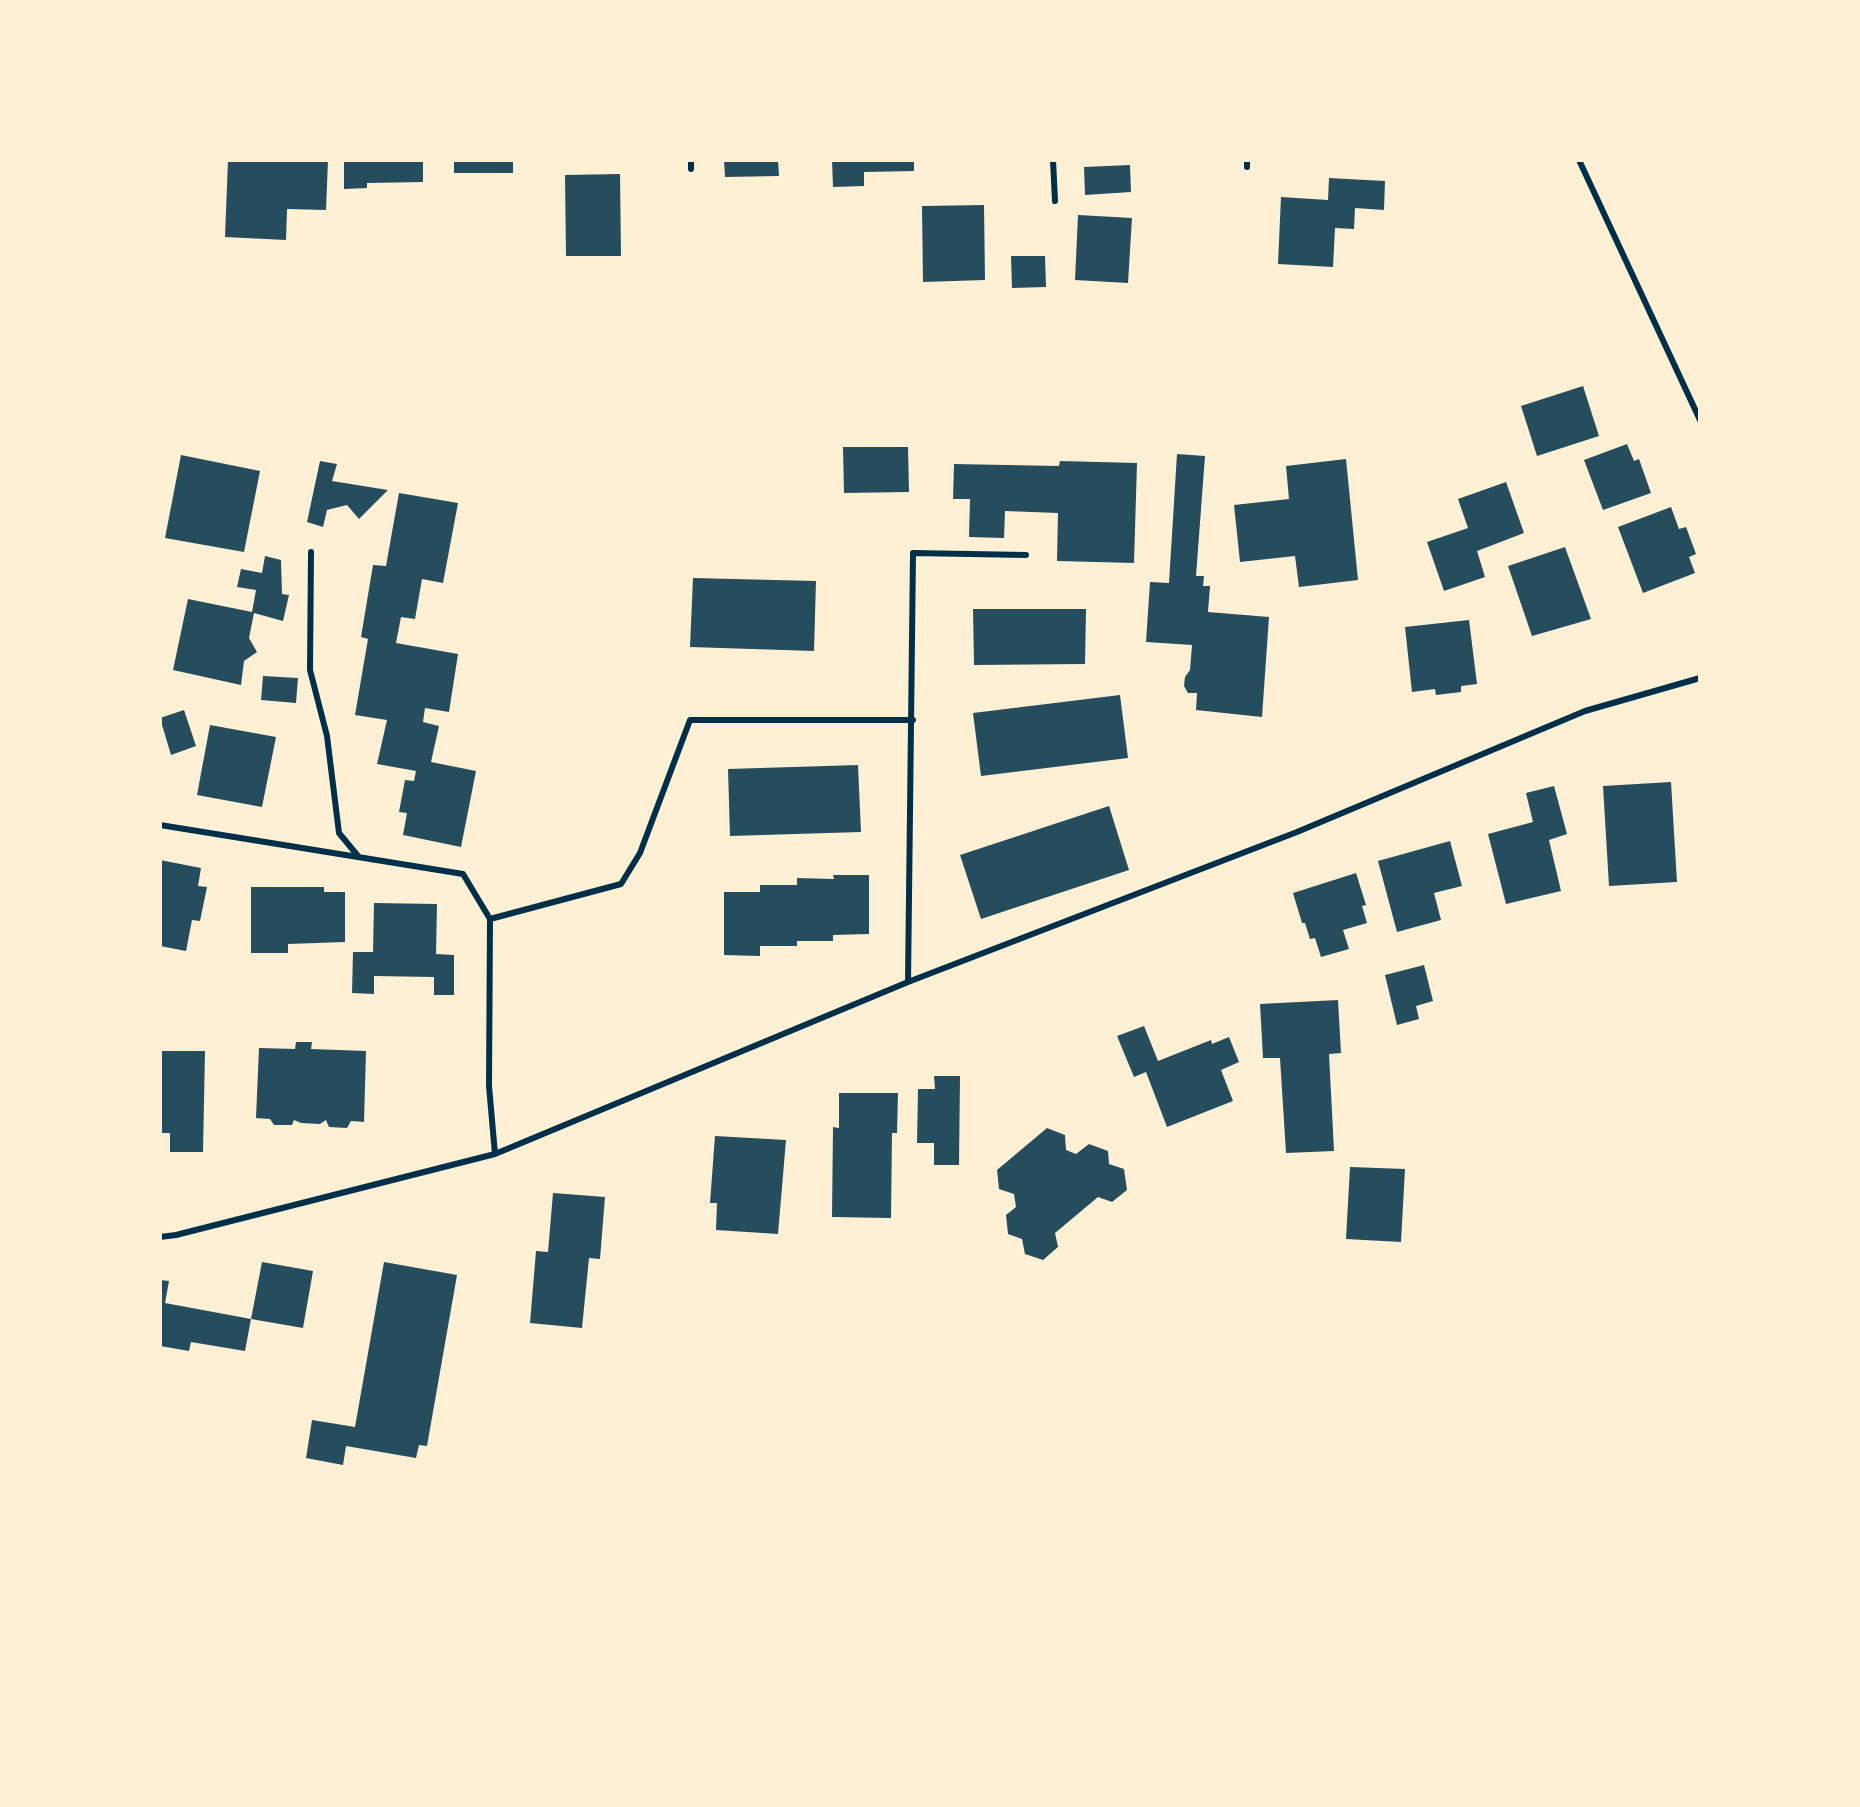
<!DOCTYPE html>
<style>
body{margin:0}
#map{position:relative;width:1860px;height:1807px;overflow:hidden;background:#fdf0d5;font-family:"Archivo Narrow",sans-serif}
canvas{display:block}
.frame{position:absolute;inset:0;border:162px solid #fdf0d5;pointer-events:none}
</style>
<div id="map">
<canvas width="1860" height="1807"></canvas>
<div class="frame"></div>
</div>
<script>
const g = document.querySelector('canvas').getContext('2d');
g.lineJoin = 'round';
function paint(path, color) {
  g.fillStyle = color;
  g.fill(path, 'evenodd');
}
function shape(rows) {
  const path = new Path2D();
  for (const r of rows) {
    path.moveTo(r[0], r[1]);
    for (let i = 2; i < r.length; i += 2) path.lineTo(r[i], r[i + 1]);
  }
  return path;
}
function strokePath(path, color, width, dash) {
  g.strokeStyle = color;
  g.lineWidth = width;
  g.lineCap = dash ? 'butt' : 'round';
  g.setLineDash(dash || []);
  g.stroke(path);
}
const building = shape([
 [228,160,328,160,326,210,287,209,286,240,225,237],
 [344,160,423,160,423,182,367,183,367,188,344,189],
 [454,160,513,160,513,173,454,173],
 [724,160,778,160,779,176,725,177],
 [832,160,914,160,914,171,864,172,864,186,833,187],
 [1130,165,1131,192,1085,195,1084,167],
 [620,174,621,256,566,256,565,175],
 [1329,178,1385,181,1384,210,1355,208,1354,229,1335,228,1333,267,1278,264,1281,197,1328,200],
 [984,205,985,280,923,282,922,206],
 [1078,215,1132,218,1128,283,1075,280],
 [1011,256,1045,256,1046,287,1012,288],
 [1583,386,1599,436,1537,456,1521,406],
 [1627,444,1634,461,1639,459,1651,493,1603,510,1584,460],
 [843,447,908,447,909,492,844,493],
 [1177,454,1205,456,1196,576,1204,576,1203,586,1210,586,1208,612,1269,617,1262,717,1196,710,1197,693,1188,693,1184,686,1185,677,1190,670,1192,645,1146,642,1150,582,1169,583],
 [181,455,260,471,244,552,165,538],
 [1346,459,1358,580,1299,587,1295,556,1240,562,1234,505,1289,499,1286,466],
 [320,461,337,464,332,481,388,490,359,519,347,505,327,510,323,527,307,522],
 [1060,461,1137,463,1134,563,1057,561,1058,513,1005,511,1004,538,969,537,970,499,953,499,954,464,1059,466],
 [1506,482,1524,533,1477,551,1485,577,1444,591,1427,542,1468,528,1458,499],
 [399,493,458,503,443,583,422,579,415,619,401,617,396,643,458,654,449,712,425,708,423,722,439,726,431,762,476,771,461,847,403,835,407,813,399,812,405,780,414,781,416,771,377,764,387,720,355,715,368,639,361,637,373,565,386,566],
 [1671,507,1679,529,1686,527,1696,554,1689,557,1695,573,1643,593,1618,527],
 [1565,547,1591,619,1532,636,1508,566],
 [265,556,281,560,282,594,289,595,283,621,254,613,249,638,257,652,244,661,241,685,173,670,188,599,252,612,256,590,237,587,241,569,262,573],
 [693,578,816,581,814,651,690,647],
 [973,609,1086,609,1085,664,974,665],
 [1469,620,1477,684,1461,686,1461,692,1436,695,1435,689,1412,692,1405,627],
 [263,676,298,678,296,703,261,700],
 [1120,695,1128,758,981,776,973,713],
 [184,710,196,746,171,755,160,718],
 [210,725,276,737,262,807,197,795],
 [858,765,861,832,730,836,728,769],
 [1671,782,1677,882,1609,886,1603,786],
 [1554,786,1567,834,1549,840,1561,891,1506,904,1488,834,1533,822,1526,793],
 [1109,806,1129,870,981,919,960,855],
 [1450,841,1462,886,1434,893,1441,920,1397,932,1378,861],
 [160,860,201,868,198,886,207,887,200,921,192,920,186,951,160,946],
 [1356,873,1366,905,1362,906,1367,923,1343,930,1349,949,1321,957,1315,938,1310,939,1305,923,1302,923,1293,893],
 [833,875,869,875,869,934,833,935,833,941,797,941,797,946,760,946,760,956,724,955,724,892,760,892,760,885,797,885,797,878,834,879],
 [251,887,324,887,324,892,345,892,345,942,288,944,288,953,251,953],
 [374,903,437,904,436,954,454,955,454,995,434,995,434,977,374,976,374,994,352,993,353,952,373,952],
 [1424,965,1433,1001,1416,1006,1419,1019,1397,1025,1385,975],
 [1338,1000,1341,1053,1329,1054,1334,1151,1286,1153,1280,1058,1263,1058,1260,1004],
 [1144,1026,1158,1061,1211,1040,1212,1044,1229,1037,1239,1062,1221,1070,1233,1101,1167,1127,1146,1072,1134,1077,1117,1036],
 [296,1042,312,1042,311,1049,366,1051,364,1122,351,1121,347,1128,329,1127,326,1120,320,1124,301,1123,294,1120,292,1125,274,1125,270,1119,256,1118,259,1048,295,1049],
 [160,1051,205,1051,203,1152,170,1152,170,1133,160,1133],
 [934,1076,960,1076,959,1165,934,1165,934,1143,917,1143,918,1089,935,1089],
 [839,1093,898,1093,897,1133,892,1133,891,1218,832,1217,833,1127,839,1128],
 [1047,1128,1065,1135,1066,1150,1076,1154,1089,1144,1108,1151,1109,1164,1124,1169,1127,1190,1112,1202,1098,1197,1055,1233,1058,1247,1043,1260,1025,1254,1022,1239,1008,1234,1006,1215,1016,1207,1014,1194,999,1189,997,1170],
 [715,1136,786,1140,778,1234,716,1230,717,1203,710,1203],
 [1350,1167,1405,1169,1401,1242,1346,1239],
 [553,1193,605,1197,600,1259,589,1258,582,1328,530,1323,536,1251,548,1252],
 [262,1262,313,1271,303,1328,251,1319],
 [384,1262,457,1275,427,1446,419,1445,416,1458,346,1446,343,1465,306,1458,312,1420,355,1427],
 [160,1280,169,1281,165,1303,251,1319,245,1351,191,1342,189,1351,160,1346]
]);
const minor = shape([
 [1053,160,1055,201],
 [1247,160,1247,167],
 [1579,160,1700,420],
 [691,169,691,160],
 [311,552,310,670,327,736,339,833,358,856],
 [160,825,463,874,490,919,489,1086,495,1154],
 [490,919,621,884,640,853,690,720,913,720],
 [908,982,913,553,1026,555],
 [160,1237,176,1235,495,1154,908,982,1297,832,1585,711,1700,678]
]);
paint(building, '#264d5e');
strokePath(minor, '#003049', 6);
</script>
